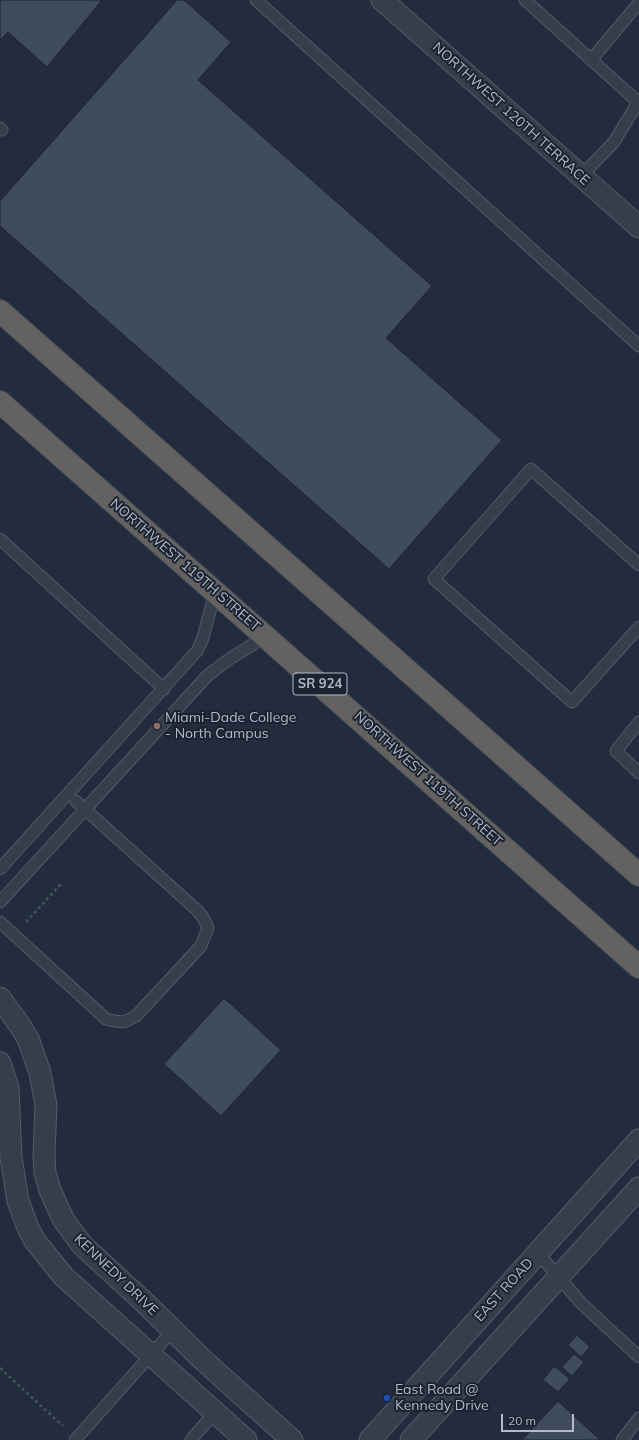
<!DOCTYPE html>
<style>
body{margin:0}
#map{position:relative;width:639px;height:1440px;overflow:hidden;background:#222c3c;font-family:Mulish,sans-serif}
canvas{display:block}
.scale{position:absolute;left:501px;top:1414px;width:73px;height:18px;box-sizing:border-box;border:2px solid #b2b9c8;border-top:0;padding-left:5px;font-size:12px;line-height:14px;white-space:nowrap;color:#b2b9c8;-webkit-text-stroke:3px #1b2331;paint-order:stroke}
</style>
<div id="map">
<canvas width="639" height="1440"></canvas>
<div class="scale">20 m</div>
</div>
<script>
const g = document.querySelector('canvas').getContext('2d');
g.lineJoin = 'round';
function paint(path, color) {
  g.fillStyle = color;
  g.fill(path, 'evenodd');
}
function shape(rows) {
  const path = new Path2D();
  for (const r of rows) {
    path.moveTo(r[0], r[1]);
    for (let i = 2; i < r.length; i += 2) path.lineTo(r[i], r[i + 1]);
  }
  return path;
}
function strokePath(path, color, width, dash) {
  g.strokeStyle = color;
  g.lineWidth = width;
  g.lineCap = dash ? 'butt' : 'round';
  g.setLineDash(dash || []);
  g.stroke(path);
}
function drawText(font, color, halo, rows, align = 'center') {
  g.font = font + ' Mulish,sans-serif';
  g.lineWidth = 4;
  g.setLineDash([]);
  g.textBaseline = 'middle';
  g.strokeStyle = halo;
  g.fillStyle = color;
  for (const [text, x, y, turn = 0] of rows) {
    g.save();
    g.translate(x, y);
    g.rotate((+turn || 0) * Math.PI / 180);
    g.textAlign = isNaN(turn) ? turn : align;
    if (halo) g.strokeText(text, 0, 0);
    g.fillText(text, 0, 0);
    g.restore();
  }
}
const building = shape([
 [0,0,102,0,47,67,8,32,0,40,0,0],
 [177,0,184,0,231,42,198,80,432,286,386,338,502,440,389,569,0,226,0,201,177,0],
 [224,998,281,1050,221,1116,164,1064,224,998],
 [577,1335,590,1347,581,1357,568,1345,577,1335],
 [574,1354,584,1362,572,1376,562,1367,574,1354],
 [554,1366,570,1379,558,1392,543,1380,554,1366],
 [558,1401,600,1440,522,1440,558,1401]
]);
const path = shape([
 [26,922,61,884],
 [0,1368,63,1426]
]);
const service = shape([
 [256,0,639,346],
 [525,0,638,102,614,142,581,176],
 [591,60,639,3],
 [0,128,2,130],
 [0,539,164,689],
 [639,565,531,469,434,579,572,702,639,627],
 [639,722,616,751,639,773],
 [0,869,197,651,203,638,215,592],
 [0,902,208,675,228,660,266,636],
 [0,922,106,1019,114,1021,124,1022,136,1016,201,946,208,928,204,919,198,911,76,801],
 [538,1253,581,1303,639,1357],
 [75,1440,173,1330],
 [191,1440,215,1412],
 [622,1440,639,1418]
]);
const minor = shape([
 [382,0,639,227],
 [0,998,21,1027,29,1041,40,1073,46,1105,44,1155,45,1173,50,1190,63,1219,82,1245,143,1301,203,1360,292,1440],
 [0,1063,8,1088,11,1157,18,1201,28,1228,35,1241,64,1277,246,1440],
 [370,1440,639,1140],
 [411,1440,639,1188]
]);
const trunk = shape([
 [0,311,639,875],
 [0,402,639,967]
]);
const markers = [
 [157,726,4,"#8d6e63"],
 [387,1398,4,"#1a4fb4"]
];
const shields = [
 [320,684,54]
];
const shieldNames = [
 ["SR 924",320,684]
];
const streetNames = [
 ["NORTHWEST 120TH TERRACE",511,114,42],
 ["NORTHWEST 119TH STREET",185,565,41],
 ["NORTHWEST 119TH STREET",428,779,42],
 ["KENNEDY DRIVE",116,1275,44],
 ["EAST ROAD",504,1290,-48]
];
const poiNames = [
 ["Miami-Dade College",165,718],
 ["- North Campus",165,734],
 ["East Road @",395,1390],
 ["Kennedy Drive",395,1406]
];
paint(building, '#414b5e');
strokePath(building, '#1d2533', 1);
strokePath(service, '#545c6a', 13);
strokePath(minor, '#545c6a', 23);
strokePath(trunk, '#414957', 24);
strokePath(path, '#42565a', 2.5, [3, 3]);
strokePath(service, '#363e4c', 11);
strokePath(minor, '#363e4c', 21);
strokePath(trunk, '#646260', 22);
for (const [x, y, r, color] of markers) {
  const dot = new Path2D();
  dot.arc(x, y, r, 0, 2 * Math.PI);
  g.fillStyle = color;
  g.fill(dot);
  strokePath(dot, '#1b2331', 1.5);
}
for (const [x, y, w] of shields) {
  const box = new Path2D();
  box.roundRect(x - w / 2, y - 11, w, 22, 3);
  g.fillStyle = '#1b2331';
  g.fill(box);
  strokePath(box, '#b2b9c8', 1);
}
drawText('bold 13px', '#b2b9c8', null, shieldNames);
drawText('14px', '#b2b9c8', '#1b2331', streetNames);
drawText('14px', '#b2b9c8', '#1b2331', poiNames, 'left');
</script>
